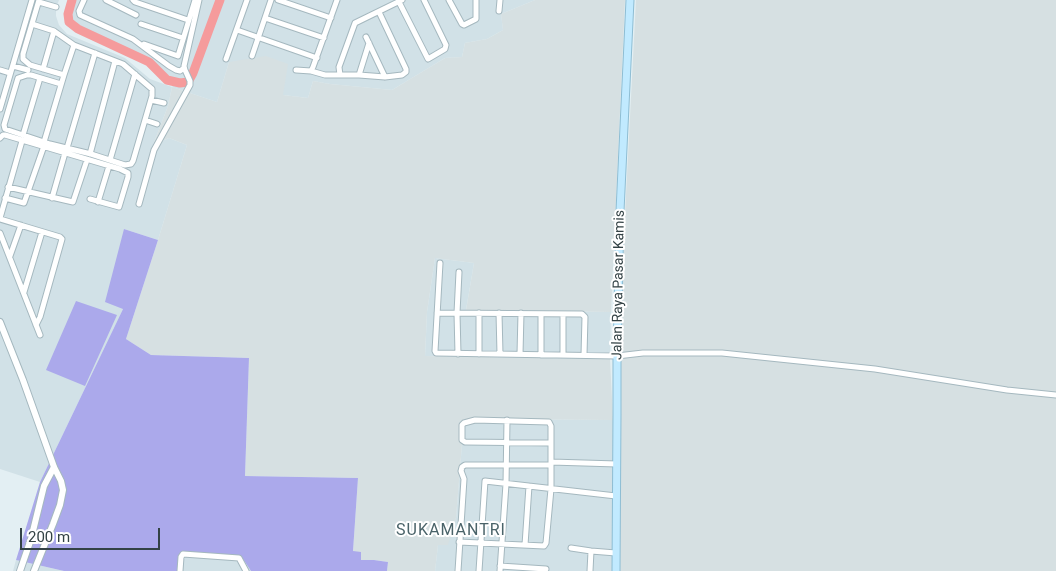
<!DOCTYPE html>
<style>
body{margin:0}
#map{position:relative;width:1056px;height:571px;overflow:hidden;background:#e3eff3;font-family:Roboto,sans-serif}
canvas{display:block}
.scale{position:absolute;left:20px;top:528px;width:140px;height:22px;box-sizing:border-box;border:2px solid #334245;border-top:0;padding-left:6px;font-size:15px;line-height:18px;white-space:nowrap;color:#334245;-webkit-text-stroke:4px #fff;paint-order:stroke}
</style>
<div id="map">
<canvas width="1056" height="571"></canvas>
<div class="scale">200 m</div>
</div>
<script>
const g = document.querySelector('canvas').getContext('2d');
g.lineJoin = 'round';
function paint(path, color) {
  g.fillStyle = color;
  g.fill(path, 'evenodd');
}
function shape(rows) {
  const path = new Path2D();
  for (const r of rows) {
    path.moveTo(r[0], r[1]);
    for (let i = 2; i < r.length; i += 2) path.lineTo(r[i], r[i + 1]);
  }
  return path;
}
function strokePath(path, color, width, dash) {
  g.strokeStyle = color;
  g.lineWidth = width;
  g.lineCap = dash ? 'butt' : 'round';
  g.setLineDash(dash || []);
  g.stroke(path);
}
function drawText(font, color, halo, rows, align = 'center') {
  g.font = font + ' Roboto,sans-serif';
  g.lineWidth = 4;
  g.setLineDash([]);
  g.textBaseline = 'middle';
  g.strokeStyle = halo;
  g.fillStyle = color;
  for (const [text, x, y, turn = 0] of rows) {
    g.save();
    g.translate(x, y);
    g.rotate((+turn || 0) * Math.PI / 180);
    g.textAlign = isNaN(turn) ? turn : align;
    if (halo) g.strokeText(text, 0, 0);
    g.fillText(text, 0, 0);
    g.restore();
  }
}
const residential = shape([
 [0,0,59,0,56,8,56,16,59,25,67,34,125,58,150,79,172,87,176,81,161,73,131,51,72,26,66,19,66,8,69,0,535,0,501,14,503,30,487,39,465,43,462,57,445,58,392,90,330,84,313,81,308,98,283,95,229,62,217,102,172,87,168,106,153,145,169,138,187,145,158,240,124,229,123,309,40,482,0,469],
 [435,258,474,263,466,310,611,312,610,359,425,356,427,312],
 [464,419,613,420,613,571,435,571,438,545,456,518],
 [179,555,241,556,251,571,178,571],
 [16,560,64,571,13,571]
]);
const industrial = shape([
 [535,0,625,0,611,312,466,310,474,263,435,258,427,312,425,356,610,359,613,420,464,419,456,518,448,545,438,545,435,571,387,571,388,562,374,560,360,560,353,551,358,478,245,476,249,358,151,355,126,339,158,240,187,145,169,138,153,145,168,106,172,87,217,102,229,62,266,56,288,64,283,95,308,98,313,81,330,84,392,90,445,58,462,57,465,43,487,39,503,30,501,14],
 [636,0,1056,0,1056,571,620,571,620,312]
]);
const green = shape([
 [124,229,158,240,126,339,151,355,249,358,245,476,358,478,353,551,361,552,361,560,374,560,388,562,387,571,251,571,241,556,179,555,178,571,64,571,16,560,40,482,123,309,105,302],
 [76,301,117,315,85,386,46,370]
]);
const river = shape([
 [72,0,68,14,69,22,78,29,149,62,167,80,180,83,188,82,193,73,220,0]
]);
const minor = shape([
 [39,0,23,54,23,59,30,65,64,75],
 [84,0,79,11,80,15,133,39,169,66,176,70,180,71,184,68],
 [106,0,136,15],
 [133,0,135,2,188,20],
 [278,0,331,18],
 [449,0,462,24,464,25,476,19,476,0],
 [39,2,56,7],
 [399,2,428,59,445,49,446,45,424,0],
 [499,11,500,0],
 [379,12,406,69,406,72,402,75,385,77,359,75,340,75,339,67,355,23,402,0],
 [265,18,324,38],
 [32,24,54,31,74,45,123,64,152,89,152,96,133,161,131,164,125,165,91,154,50,144,5,129,4,125,18,78,27,75,31,75,61,84],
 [141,24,183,38],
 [237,30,317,58],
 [366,37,385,77],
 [144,44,178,56,195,0],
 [252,56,271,0],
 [226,59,247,0],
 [13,66,28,70],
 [43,69,54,31],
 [0,70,10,73],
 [296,70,311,71,313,67,337,0],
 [311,71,325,75,340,75],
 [359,75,369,43],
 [151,100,164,103],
 [0,109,32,0],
 [145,120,157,124],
 [23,135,40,78],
 [0,138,3,135,5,135,120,169,128,173,128,177,119,207,90,199],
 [44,142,64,75,74,45],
 [67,148,95,53],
 [90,154,115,61],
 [110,160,135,74],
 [8,187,73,202,87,160],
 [5,198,24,203,44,146],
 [52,198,65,153],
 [98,202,109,166],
 [139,204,154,150,190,85,190,81,185,70,184,66,199,0],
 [0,218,22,141],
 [0,219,60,237,62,239,40,317,36,325],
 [0,233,40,335],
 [10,256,21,225],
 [440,263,435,351,436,353,617,356,643,353,722,353,875,369,1007,390,1056,395],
 [24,292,42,232],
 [437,313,582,314,585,317,584,355],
 [479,313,479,354],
 [499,313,500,354],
 [563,314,563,355],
 [458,354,457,313,459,272],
 [520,354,521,313],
 [541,355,541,314],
 [551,462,617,464],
 [459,542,544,546,546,543,551,489,551,426,549,422,475,420,464,423,462,425,462,440,465,442,550,443],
 [525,545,529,486],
 [571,548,591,551,616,553],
 [500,566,546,569],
 [180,571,181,557,183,554,239,558,246,571],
 [458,571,464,479,461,471,462,467,465,465,551,465],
 [479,571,485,481,616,496],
 [500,571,506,484,507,420],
 [590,571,591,551]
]);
const tertiary = shape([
 [0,322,23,380,54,467,61,481,63,490,60,505,53,524,34,571],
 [20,571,31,539,44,486,54,467]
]);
const secondary = shape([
 [616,571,617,414,617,356,620,211,630,0]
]);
const streetNames = [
 ["Jalan Raya Pasar Kamis",619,285,-89]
];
const quarterNames = [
 ["SUKAMANTRI",451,531]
];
paint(residential, '#d1e1e7');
paint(industrial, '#d6e0e2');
paint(green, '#aba9eb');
strokePath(river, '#f59b9c', 9);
strokePath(minor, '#a5b8bf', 7);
strokePath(tertiary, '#a5b8bf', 8);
strokePath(secondary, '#8ebdd3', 9);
strokePath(minor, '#fff', 5);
strokePath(tertiary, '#fff', 6);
strokePath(secondary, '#c1eaff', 7);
drawText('14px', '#334245', '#fff', streetNames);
g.letterSpacing = '1px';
drawText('16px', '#4a6369', '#fff', quarterNames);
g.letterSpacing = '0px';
</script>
